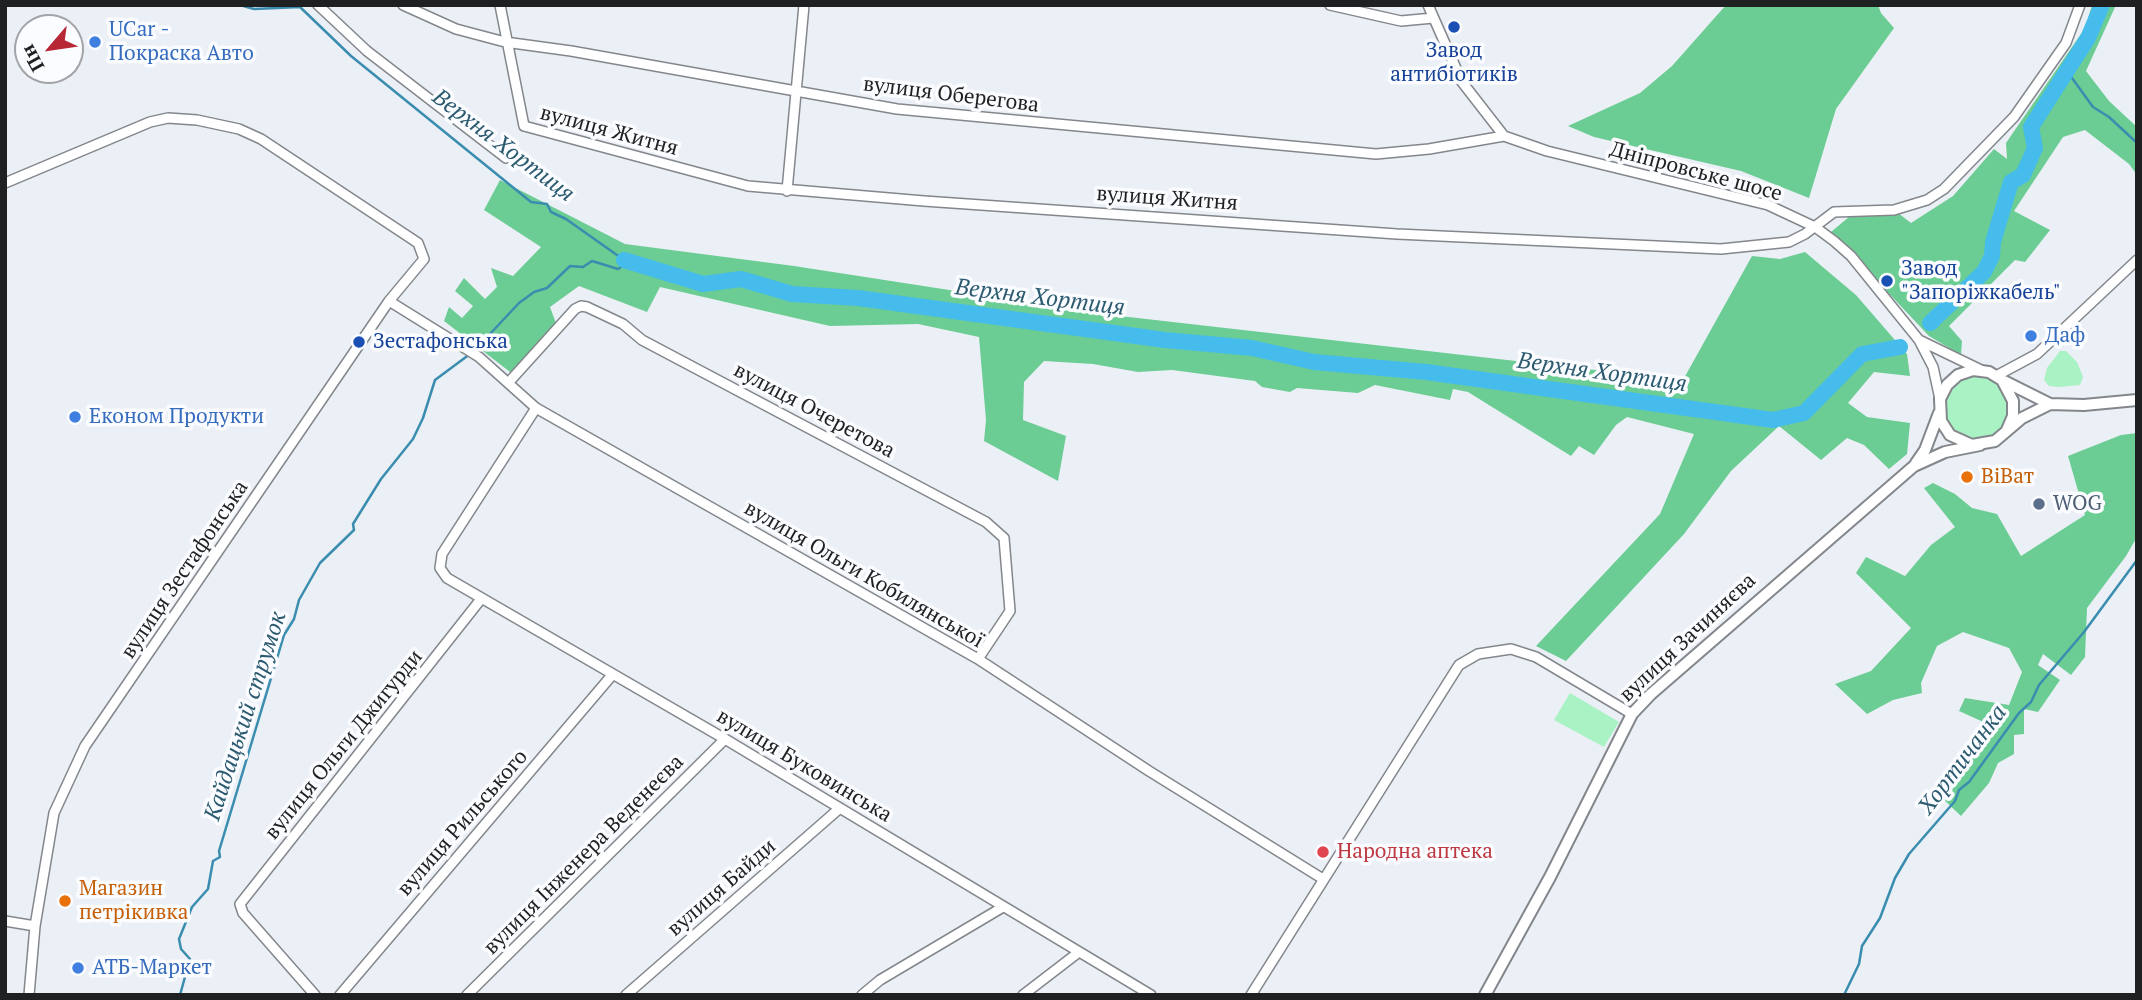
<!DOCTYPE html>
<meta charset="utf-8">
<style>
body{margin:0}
#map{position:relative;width:2142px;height:1000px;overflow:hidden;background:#ebeff6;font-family:"PT Serif",serif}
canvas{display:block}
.frame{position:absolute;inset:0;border:7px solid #1f2022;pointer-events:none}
.north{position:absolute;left:14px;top:14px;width:70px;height:70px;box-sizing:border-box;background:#fbfcff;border:2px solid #a3a4a7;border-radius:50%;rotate:241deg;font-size:19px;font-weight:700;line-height:28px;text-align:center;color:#1f2022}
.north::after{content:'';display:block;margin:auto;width:24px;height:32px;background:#b82736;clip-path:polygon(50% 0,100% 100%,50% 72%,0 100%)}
</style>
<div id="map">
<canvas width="2142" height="1000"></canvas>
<div class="frame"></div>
<div class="north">Пн</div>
</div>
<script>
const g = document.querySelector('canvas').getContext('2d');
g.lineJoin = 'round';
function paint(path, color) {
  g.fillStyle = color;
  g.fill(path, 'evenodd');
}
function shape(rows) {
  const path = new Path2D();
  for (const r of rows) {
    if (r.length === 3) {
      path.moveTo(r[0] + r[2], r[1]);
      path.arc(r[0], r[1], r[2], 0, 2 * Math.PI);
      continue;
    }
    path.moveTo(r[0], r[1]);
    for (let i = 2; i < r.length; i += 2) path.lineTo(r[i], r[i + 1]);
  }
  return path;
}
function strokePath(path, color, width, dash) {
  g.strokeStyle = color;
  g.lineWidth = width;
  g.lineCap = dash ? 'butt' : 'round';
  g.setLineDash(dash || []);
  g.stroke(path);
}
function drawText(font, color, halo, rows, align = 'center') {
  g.font = font + ' "PT Serif",serif';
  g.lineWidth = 7;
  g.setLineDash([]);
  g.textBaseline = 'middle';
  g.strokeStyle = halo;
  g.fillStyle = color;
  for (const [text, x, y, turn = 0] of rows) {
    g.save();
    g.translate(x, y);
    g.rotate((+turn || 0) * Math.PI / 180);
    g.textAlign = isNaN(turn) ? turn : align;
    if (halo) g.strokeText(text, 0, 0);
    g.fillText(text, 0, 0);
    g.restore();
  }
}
const green = shape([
 [2060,351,2066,351,2077,362,2083,377,2080,385,2058,387,2049,386,2044,380,2047,368],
 [1977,407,32],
 [1570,693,1619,722,1604,747,1554,720]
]);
const forest = shape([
 [1726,5,1878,5,1881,13,1894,28,1836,109,1809,198,1741,171,1594,137,1568,126,1640,93,1672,66],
 [2092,5,2116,5,2086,71,2109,101,2137,127,2137,175,2129,164,2085,130,2063,137,2014,211,2050,230,2025,262,2015,260,1949,326,1962,341,1961,355,1929,336,1831,232,1856,211,1894,210,1911,223,1953,196,1994,149,2007,159,2006,143,2085,28],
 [500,180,625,244,794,266,1111,315,1683,380,1752,256,1780,259,1805,252,1856,295,1907,354,1910,376,1874,372,1848,403,1867,417,1910,423,1907,454,1889,469,1864,445,1847,438,1821,460,1779,426,1731,471,1684,534,1566,661,1536,646,1660,514,1694,434,1627,417,1616,425,1594,455,1579,446,1571,456,1468,392,1453,389,1450,400,1375,385,1358,393,1297,388,1290,392,1262,387,1255,381,1172,370,1138,372,1093,364,1044,361,1024,382,1023,420,1066,436,1058,481,984,441,986,420,979,337,918,324,830,326,660,287,647,312,579,286,550,307,557,326,514,375,444,321,449,307,462,318,473,306,455,291,464,278,485,299,497,287,491,268,513,276,541,247,484,210],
 [2137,433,2137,537,2126,556,2087,608,2085,657,2071,675,2043,654,2038,665,2060,680,2038,712,2024,709,2024,734,2014,735,2014,754,1998,763,1989,783,1961,816,1941,797,1990,725,1959,711,1965,698,2009,705,2022,672,2009,648,1963,632,1937,646,1921,683,1922,693,1893,700,1867,714,1835,684,1871,671,1911,628,1856,573,1866,557,1905,576,1931,545,1955,527,1924,488,1933,483,1955,494,1972,508,1997,514,2021,556,2085,515,2068,456,2121,435]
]);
const stream = shape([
 [240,5,254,9,300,7,351,56,531,202,547,204,551,212,566,219,624,260],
 [2067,71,2093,107,2109,117,2137,143],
 [475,350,519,303,534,292,547,288,570,266,583,267,592,261,618,269,629,262],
 [180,995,190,959,181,949,179,939,192,907,208,889,213,861,220,857,219,851,284,635,294,619,299,600,320,563,354,530,353,524,381,479,413,439,423,418,435,380,470,354],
 [1844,995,1859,964,1862,946,1880,918,1895,878,1909,854,1955,801,1959,790,1969,782,2019,713,2031,702,2039,685,2084,632,2137,560]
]);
const river = shape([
 [624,260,703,284,741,279,792,294,858,298,1165,340,1252,348,1314,362,1426,372,1773,420,1804,413,1862,354,1900,347],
 [1933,321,1930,323,1984,272,1992,256,1993,242,2011,182,2023,175,2035,148,2031,127,2088,38,2102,5]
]);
const minor = shape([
 [318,5,367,51,506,158],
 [403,5,456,29,505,42,571,51,897,109,1376,154,1429,149,1504,136],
 [500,5,524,126,748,186,924,201,1397,234,1721,249,1789,242,1805,234,1834,212,1894,210,1927,200,1944,189,2014,117,2066,43,2080,5],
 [1330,5,1401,21,1433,18],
 [1428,5,1462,82,1504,136,1547,151,1768,205,1815,227,1834,241,1851,256,1919,340,1933,367,1940,399],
 [5,183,150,122,168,118,197,120,239,129,261,139,418,243,424,259,389,301,85,746,54,813,35,926,29,995],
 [787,191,804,5],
 [389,301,479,357,536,408,978,659,1149,771,1323,879],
 [1919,340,1981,370],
 [1996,376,2037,354,2137,260],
 [509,382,575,309,581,306,587,307,623,324,642,340,986,522,1004,538,1010,611,978,659],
 [536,408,442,554,440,568,447,578,725,739,1151,995],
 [5,921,35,926],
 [315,995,243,913,240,904,481,599],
 [340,995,613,674],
 [467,995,725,739],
 [626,995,840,808],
 [862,995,880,980,1003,907],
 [1023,995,1079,952],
 [1251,995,1459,665,1478,654,1511,649,1536,657,1632,714]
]);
const major = shape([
 [2004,381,2050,404,2084,405,2137,400],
 [2007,430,2013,416,2013,401,2002,380,1989,372,1973,370,1958,375,1947,385,1940,399,1941,421,1950,435,1972,445,1995,441,2022,418,2050,404],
 [1916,463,1925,450,1939,413],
 [1485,995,1550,877,1632,714,1651,694,1914,466,1945,452,1980,445]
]);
const markers = [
 [1454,27,7,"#1a4fb4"],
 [95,42,7,"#3f7fe0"],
 [1887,281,7,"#1a4fb4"],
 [2031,336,7,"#3f7fe0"],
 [359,342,7,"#1a4fb4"],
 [75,417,7,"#3f7fe0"],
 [1967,477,7,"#e8710a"],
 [2039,504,7,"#5c6f8a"],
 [1323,852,7,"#e0444e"],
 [65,901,7,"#e8710a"],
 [78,968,7,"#3f7fe0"]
];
const shopNames = [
 ["UCar -",109,30],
 ["Покраска Авто",109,54],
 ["Даф",2045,336],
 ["Економ Продукти",89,417],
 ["АТБ-Маркет",92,968]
];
const transitNames = [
 ["Завод",1454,51,"center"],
 ["антибіотиків",1454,75,"center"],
 ["Завод",1901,269],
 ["\"Запоріжкабель\"",1901,293],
 ["Зестафонська",373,342]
];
const streetNames = [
 ["вулиця Оберегова",951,95,7],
 ["вулиця Житня",609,131,15],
 ["Дніпровське шосе",1696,172,15],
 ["вулиця Житня",1167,199,4],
 ["вулиця Очеретова",814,411,28],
 ["вулиця Зестафонська",185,570,-56],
 ["вулиця Ольги Кобилянської",864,575,30],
 ["вулиця Зачиняєва",1688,638,-43],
 ["вулиця Ольги Джигурди",344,745,-51],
 ["вулиця Буковинська",804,766,31],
 ["вулиця Рильського",463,823,-49],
 ["вулиця Інженера Веденеєва",584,855,-45],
 ["вулиця Байди",722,888,-41]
];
const foodNames = [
 ["ВіВат",1981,477],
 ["Магазин",79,889],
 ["петрікивка",79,913]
];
const serviceNames = [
 ["WOG",2053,504]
];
const healthNames = [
 ["Народна аптека",1337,852]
];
const waterNames = [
 ["Верхня Хортиця",503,146,37],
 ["Верхня Хортиця",1040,298,7],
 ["Верхня Хортиця",1602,373,8],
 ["Кайдацький струмок",246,716,-72],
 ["Хортичанка",1963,760,-53]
];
paint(green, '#a9f2c4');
paint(forest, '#6ccd94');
strokePath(stream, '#3a8daf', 2.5);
strokePath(river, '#45bceb', 16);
strokePath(minor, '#83878c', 12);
strokePath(major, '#83878c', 14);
strokePath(minor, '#fff', 9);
strokePath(major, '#fff', 10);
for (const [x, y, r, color] of markers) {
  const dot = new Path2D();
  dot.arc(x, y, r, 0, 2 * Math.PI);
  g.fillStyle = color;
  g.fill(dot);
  strokePath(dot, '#fbfcff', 2.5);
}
drawText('21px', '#366cbe', '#fbfcff', shopNames, 'left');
drawText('21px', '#164399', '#fbfcff', transitNames, 'left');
drawText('21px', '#1f2022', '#fbfcff', streetNames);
drawText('21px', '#c56008', '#fbfcff', foodNames, 'left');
drawText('21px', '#4e5e75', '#fbfcff', serviceNames, 'left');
drawText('21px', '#be3a42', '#fbfcff', healthNames, 'left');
drawText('italic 23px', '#2c5b70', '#fbfcff', waterNames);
</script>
